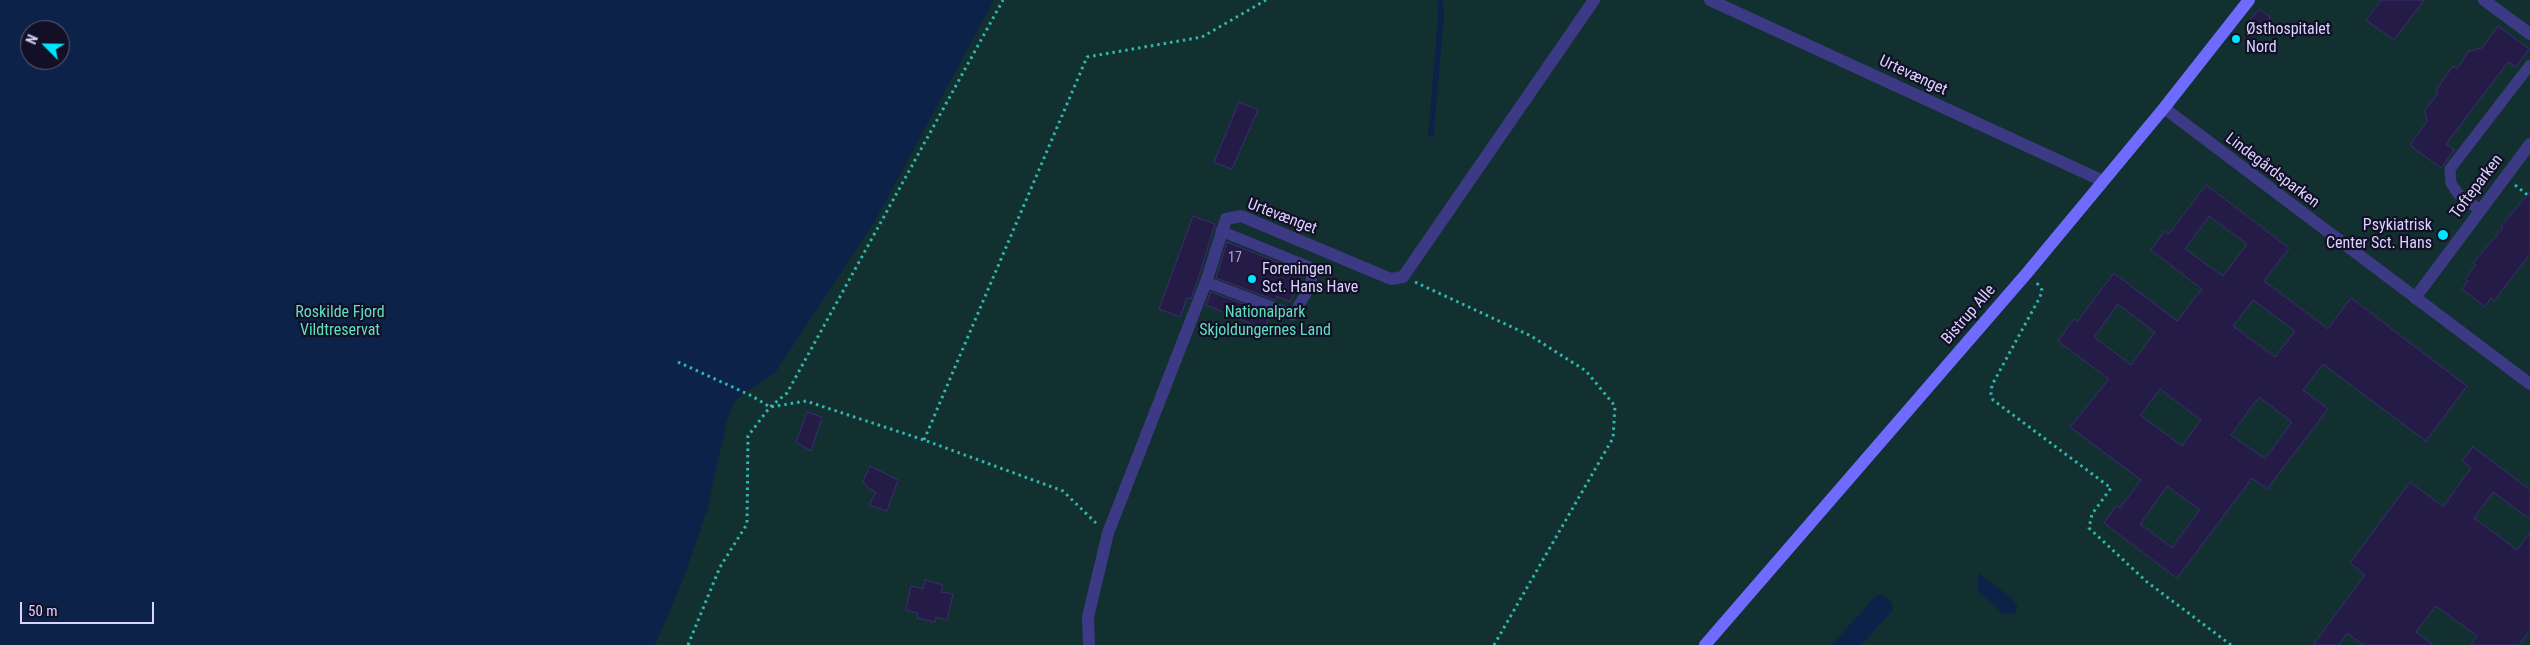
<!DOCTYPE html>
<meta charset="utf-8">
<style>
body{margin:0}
#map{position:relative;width:2530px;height:645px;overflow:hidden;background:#130f26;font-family:"Roboto Condensed",sans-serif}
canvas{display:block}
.north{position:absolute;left:20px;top:20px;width:50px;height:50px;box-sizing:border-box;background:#130f26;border:1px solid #625e7d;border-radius:50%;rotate:293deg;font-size:14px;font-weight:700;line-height:20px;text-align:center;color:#d9d4ff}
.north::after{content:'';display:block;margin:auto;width:18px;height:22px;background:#00e5ff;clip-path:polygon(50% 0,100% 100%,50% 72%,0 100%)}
.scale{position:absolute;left:20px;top:602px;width:134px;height:22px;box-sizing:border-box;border:2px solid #d9d4ff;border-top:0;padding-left:6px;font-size:15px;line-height:18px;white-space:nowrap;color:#d9d4ff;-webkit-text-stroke:4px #130f26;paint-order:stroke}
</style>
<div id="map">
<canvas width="2530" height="645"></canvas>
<div class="north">N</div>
<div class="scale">50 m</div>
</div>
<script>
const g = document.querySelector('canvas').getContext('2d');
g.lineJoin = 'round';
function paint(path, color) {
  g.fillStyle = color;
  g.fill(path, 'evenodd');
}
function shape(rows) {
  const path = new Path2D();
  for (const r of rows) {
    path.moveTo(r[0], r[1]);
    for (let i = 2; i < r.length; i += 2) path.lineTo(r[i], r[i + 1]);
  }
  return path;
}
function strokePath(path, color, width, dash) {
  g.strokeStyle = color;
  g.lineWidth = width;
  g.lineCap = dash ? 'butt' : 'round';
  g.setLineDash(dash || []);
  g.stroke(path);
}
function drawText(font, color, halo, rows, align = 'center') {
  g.font = font + ' "Roboto Condensed",sans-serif';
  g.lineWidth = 4.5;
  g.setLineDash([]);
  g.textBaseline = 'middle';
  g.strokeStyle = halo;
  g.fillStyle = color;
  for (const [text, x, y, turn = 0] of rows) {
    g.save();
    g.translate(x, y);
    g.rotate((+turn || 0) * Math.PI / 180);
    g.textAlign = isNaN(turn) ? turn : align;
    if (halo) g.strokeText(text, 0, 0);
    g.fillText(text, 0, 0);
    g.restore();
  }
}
const green = shape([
 [0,0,2530,0,2530,645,0,645],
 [30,30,60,30,60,60,30,60]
]);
const water = shape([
 [0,0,994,0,875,221,775,373,744,393,735,401,727,420,707,510,683,580,655,645,0,645],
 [30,30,60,30,60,60,30,60],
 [1978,573,2010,597,2018,607,2014,614,2003,614,1978,591],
 [1877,595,1884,595,1891,602,1893,610,1861,645,1831,645]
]);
const stream = shape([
 [1431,134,1441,16,1440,0]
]);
const building = shape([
 [2381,0,2424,0,2394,40,2366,20,2381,0],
 [2259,9,2270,17,2261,29,2250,20,2259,9],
 [2498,26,2529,49,2516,67,2508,62,2446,144,2454,150,2441,168,2410,145,2427,122,2425,110,2438,93,2436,90,2453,66,2457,69,2469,51,2482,48,2498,26],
 [1239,102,1258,110,1232,169,1214,162,1239,102],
 [2206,185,2289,248,2264,281,2328,329,2351,298,2467,386,2426,441,2323,364,2303,390,2328,409,2267,489,2252,478,2177,578,2104,523,2116,506,2120,508,2141,480,2070,427,2109,379,2058,341,2074,319,2077,322,2114,273,2177,321,2202,289,2151,250,2165,231,2169,234,2206,185],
 [2209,216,2247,244,2223,276,2185,249,2209,216],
 [2253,300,2295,331,2275,357,2233,326,2253,300],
 [2118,304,2155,332,2131,365,2094,337,2118,304],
 [2160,389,2201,420,2182,446,2140,415,2160,389],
 [2259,397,2292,422,2265,459,2231,435,2259,397],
 [2167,486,2200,510,2172,548,2140,524,2167,486],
 [2530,192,2530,254,2494,301,2491,298,2485,307,2462,289,2468,281,2465,279,2476,265,2473,263,2503,228,2501,226,2530,192],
 [1193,216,1215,224,1198,279,1191,299,1187,298,1180,317,1159,309,1193,216],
 [1227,242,1302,272,1290,302,1277,296,1275,300,1216,278,1227,242],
 [1211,292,1270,314,1264,329,1206,305,1211,292],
 [807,412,822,417,811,451,796,442,807,412],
 [2473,447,2530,490,2530,519,2493,492,2474,518,2517,550,2530,532,2530,630,2519,645,2471,645,2477,636,2436,606,2416,632,2433,645,2363,645,2347,633,2339,645,2313,645,2365,575,2350,563,2410,482,2443,507,2471,468,2462,461,2473,447],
 [870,466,898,480,887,511,869,505,876,492,868,488,863,481,870,466],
 [925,580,943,585,941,592,953,594,947,620,936,617,935,622,917,618,918,613,906,610,911,586,923,589,925,580]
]);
const path = shape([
 [2515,185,2530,197],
 [1415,282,1531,336,1586,371,1615,406,1613,438,1494,645],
 [2037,283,2042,290,2040,297,1992,385,1991,394,1993,400,2111,488,2092,514,2089,528,2147,582,2231,645],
 [678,362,752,396,770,407,806,401,924,440,1063,491,1096,523],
 [924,440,1087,57,1202,37,1266,0],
 [688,645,720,567,747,524,748,436,770,407,787,393,1003,0]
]);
const lane = shape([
 [2480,210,2458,194,2451,183,2450,169,2530,65],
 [1206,282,1293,315,1311,285,1312,268,1221,231]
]);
const street = shape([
 [1710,0,2103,181],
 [2484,0,2530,34],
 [2164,108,2530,384],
 [2415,298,2530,144],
 [1089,645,1088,617,1108,533,1206,282,1226,219,1241,216,1391,279,1403,277,1594,0]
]);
const secondary = shape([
 [1705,645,2027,273,2164,108,2249,0]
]);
const markers = [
 [2236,39,5,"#00e5ff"],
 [2443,235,6,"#00e5ff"],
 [1252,279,5,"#00e5ff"]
];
const numberNames = [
 ["17",1235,258]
];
const poiNames = [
 ["Østhospitalet",2246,30],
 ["Nord",2246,48],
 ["Psykiatrisk",2432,226,"right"],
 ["Center Sct. Hans",2432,244,"right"],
 ["Foreningen",1262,270],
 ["Sct. Hans Have",1262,288]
];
const streetNames = [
 ["Urtevænget",1913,76,25],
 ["Lindegårdsparken",2272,171,37],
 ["Tofteparken",2477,187,-53],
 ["Urtevænget",1282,217,21],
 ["Bistrup Alle",1969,315,-49]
];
const parkNames = [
 ["Roskilde Fjord",340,313],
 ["Vildtreservat",340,331],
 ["Nationalpark",1265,313],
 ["Skjoldungernes Land",1265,331]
];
paint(green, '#12302f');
paint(water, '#0c2248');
strokePath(stream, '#0c2248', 5.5);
paint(building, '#241b47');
strokePath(building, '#3b2d73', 1);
strokePath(path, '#2fb8b0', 3, [2.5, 4]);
strokePath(lane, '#3d3a85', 11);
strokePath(street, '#3d3a85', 12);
strokePath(secondary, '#6f6bff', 12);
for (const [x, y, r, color] of markers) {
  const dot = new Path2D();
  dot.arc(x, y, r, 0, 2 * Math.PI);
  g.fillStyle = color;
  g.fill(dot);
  strokePath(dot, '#130f26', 2);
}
drawText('14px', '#aca6d1', null, numberNames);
drawText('16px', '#d9d4ff', '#130f26', poiNames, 'left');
drawText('16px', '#d9d4ff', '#130f26', streetNames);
drawText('16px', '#5fe0c0', '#130f26', parkNames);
</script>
